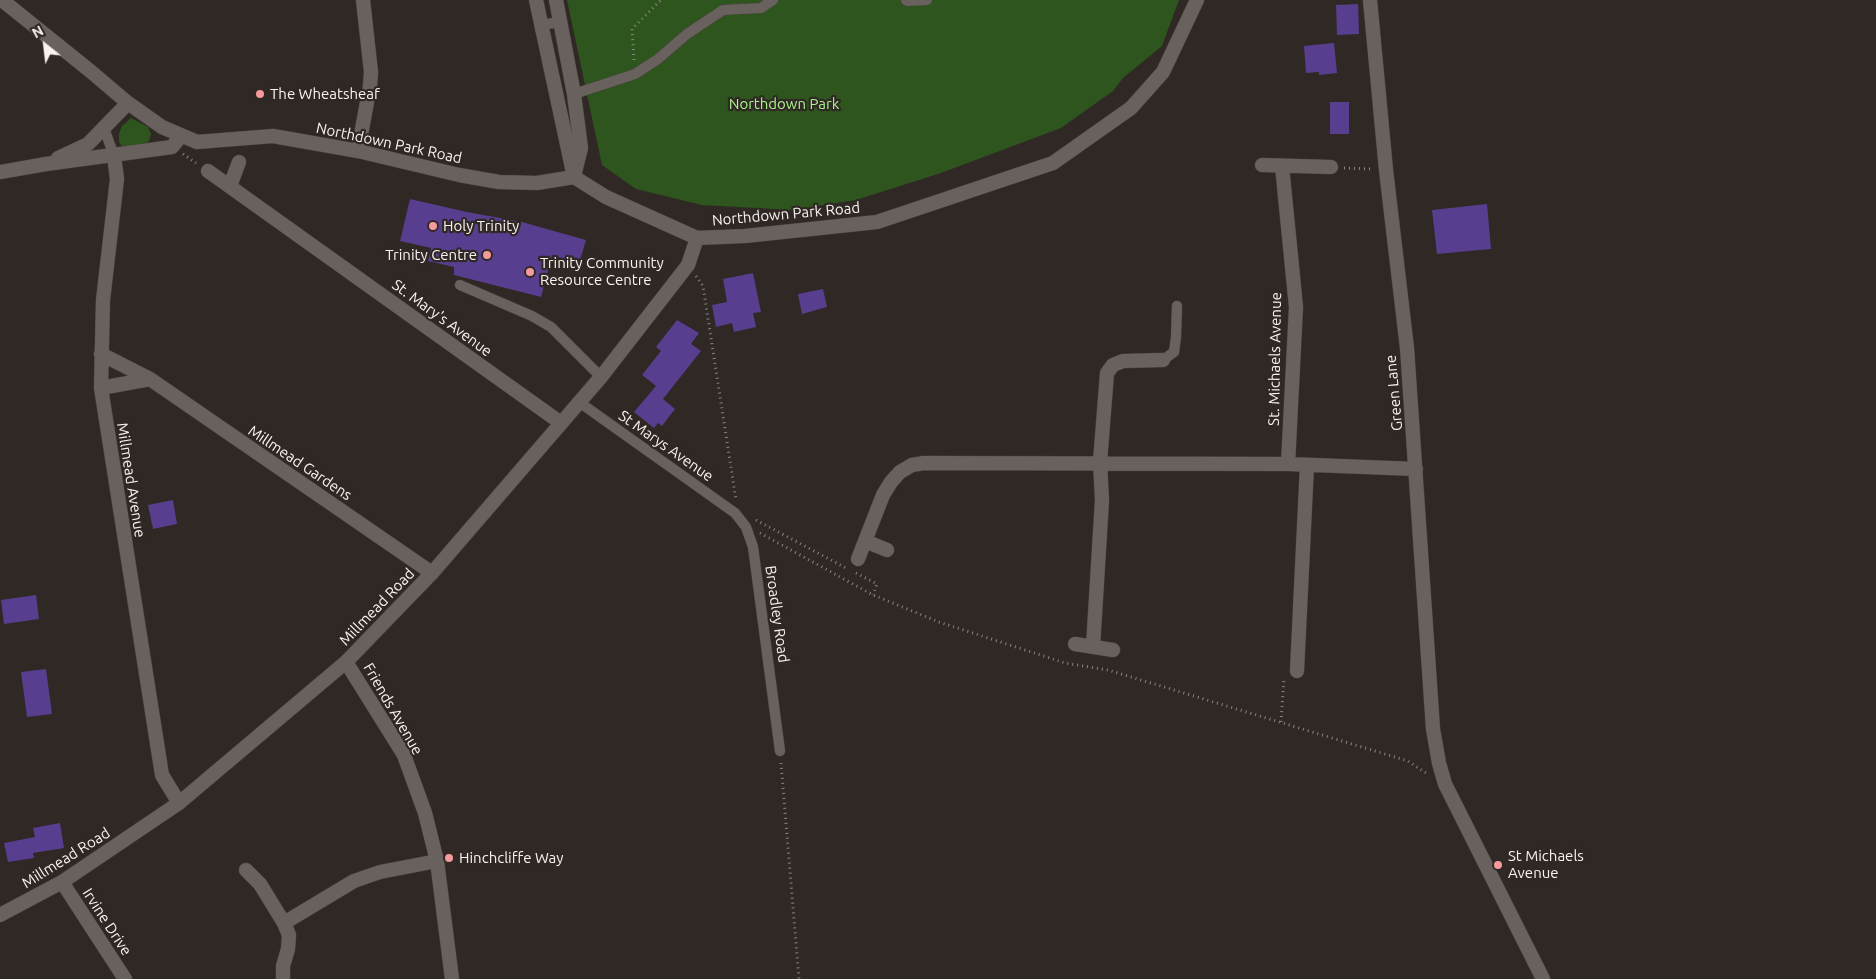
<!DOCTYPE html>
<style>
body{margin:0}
#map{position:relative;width:1876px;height:979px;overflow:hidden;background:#2f2825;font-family:Ubuntu,sans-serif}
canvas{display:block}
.north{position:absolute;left:20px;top:20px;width:50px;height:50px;-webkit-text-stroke:4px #2f2825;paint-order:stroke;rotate:331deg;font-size:14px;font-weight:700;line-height:20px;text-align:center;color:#f8f3f1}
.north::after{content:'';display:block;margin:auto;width:18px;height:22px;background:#f8f3f1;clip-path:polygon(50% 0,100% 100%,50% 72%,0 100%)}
</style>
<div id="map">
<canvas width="1876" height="979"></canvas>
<div class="north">N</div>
</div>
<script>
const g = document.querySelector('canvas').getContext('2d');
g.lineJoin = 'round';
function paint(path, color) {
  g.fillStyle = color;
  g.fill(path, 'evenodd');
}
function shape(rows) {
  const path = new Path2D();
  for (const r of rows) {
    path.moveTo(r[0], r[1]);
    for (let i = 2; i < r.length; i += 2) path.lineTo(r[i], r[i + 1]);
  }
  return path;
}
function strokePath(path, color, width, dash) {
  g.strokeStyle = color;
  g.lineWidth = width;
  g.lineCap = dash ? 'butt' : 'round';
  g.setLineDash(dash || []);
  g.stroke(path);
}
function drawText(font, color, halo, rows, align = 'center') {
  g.font = font + ' Ubuntu,sans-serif';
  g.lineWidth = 4.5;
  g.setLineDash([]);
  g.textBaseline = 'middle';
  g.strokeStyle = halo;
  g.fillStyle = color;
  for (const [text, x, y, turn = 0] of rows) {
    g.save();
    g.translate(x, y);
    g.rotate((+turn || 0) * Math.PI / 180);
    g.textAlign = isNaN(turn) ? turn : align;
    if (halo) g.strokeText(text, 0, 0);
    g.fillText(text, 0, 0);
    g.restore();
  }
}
const green = shape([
 [567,0,1179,0,1162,46,1123,78,1113,91,1061,128,941,173,856,200,792,210,702,205,636,189,602,165],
 [131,118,148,127,151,134,149,141,144,145,123,148,119,142,119,134,122,126]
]);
const building = shape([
 [1358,4,1359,34,1337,35,1336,5],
 [1334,43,1337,73,1319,75,1319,72,1306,73,1304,46],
 [1330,102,1349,102,1349,134,1330,134],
 [410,199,467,212,522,222,586,240,579,264,552,255,541,297,454,275,454,267,428,261,431,248,400,241],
 [1487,204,1491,249,1437,254,1432,210],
 [753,273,761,312,753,313,756,327,734,332,732,323,716,327,712,305,727,302,723,279],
 [823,289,827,307,802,314,798,294],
 [677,320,699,333,691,344,701,351,663,399,675,409,662,426,658,423,654,428,634,412,656,386,642,375,661,351,656,347],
 [173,500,177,524,153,529,148,505],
 [36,595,39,619,4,624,1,600],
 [46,669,52,714,27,717,21,672],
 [60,823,64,848,33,853,34,858,8,862,4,843,35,837,33,828]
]);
const path = shape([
 [634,60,632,29,661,0],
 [183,154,196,163],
 [1344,168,1373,169],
 [696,276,703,286,736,500],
 [756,520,846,568],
 [760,533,873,595,939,622,1065,663,1108,670,1408,761,1426,773],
 [856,573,877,584,873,595],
 [1281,722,1284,678],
 [781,763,799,979]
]);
const service = shape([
 [906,0,907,1,927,0],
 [541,25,560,22],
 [574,94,635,74,658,59,687,34,723,10,761,8,773,0],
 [104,128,114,156],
 [460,285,532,316,551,327,601,377],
 [1163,360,1174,352,1176,337,1177,306],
 [579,402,735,513,746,527,753,547,780,751]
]);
const minor = shape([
 [358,151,370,86,371,72,363,0],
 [114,156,117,179,103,300,101,388,162,775,179,803],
 [1262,165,1331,167],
 [1282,166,1296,307,1288,464],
 [208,171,561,423],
 [230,186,239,162],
 [101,354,150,379,432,573],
 [101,388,150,379],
 [865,541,887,550],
 [858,559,883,495,891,482,900,472,912,465,924,463,1288,464,1416,469],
 [1075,644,1113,650],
 [1093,647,1102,500,1100,462,1107,373,1113,365,1123,361,1163,360],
 [346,662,404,755,425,813,437,861,452,979],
 [1297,671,1307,465],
 [246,870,260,884,284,923,289,935,288,949,283,966,283,979],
 [62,882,125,979],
 [284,923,354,881,380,872,437,861]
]);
const tertiary = shape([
 [2,0,89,70,128,103,162,127,197,142,273,136,358,151,459,175,499,182,537,183,574,177],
 [58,158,88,144,128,103],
 [0,172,46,164,172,147,181,136]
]);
const secondary = shape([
 [536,0,574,177],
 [556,0,574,94,581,148,574,176],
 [1370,0,1386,170,1407,348,1433,729,1439,763,1445,784,1543,979],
 [574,177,606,197,697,238,745,236,877,222,1053,163,1131,108,1163,72,1197,0],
 [0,915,62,882,179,803,346,662,432,573,601,377,688,265,697,238]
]);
const markers = [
 [260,94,5,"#f59b9b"],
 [433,226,5,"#f59b9b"],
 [487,255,5,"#f59b9b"],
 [530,272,5,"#f59b9b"],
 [449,858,5,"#f59b9b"],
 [1498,865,5,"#f59b9b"]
];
const poiNames = [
 ["The Wheatsheaf",270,94],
 ["Holy Trinity",443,226],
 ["Trinity Centre",477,255,"right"],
 ["Trinity Community",540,263],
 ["Resource Centre",540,280],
 ["St Michaels",1508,856],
 ["Avenue",1508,873],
 ["Hinchcliffe Way",459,858]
];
const parkNames = [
 ["Northdown Park",784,104]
];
const streetNames = [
 ["Northdown Park Road",389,143,12],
 ["Northdown Park Road",786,214,-5],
 ["St. Mary's Avenue",442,318,36],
 ["St. Michaels Avenue",1275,359,-89],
 ["Green Lane",1394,393,-95],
 ["St Marys Avenue",666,446,35],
 ["Millmead Gardens",300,463,34],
 ["Millmead Avenue",131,480,81],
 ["Millmead Road",377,607,-46],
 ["Broadley Road",777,614,82],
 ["Friends Avenue",393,709,60],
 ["Millmead Road",66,858,-32],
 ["Irvine Drive",107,922,57]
];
paint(green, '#2e551e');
paint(building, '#573e8e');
strokePath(service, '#484340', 11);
strokePath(minor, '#484340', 15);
strokePath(tertiary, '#484340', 15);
strokePath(secondary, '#484340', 15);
strokePath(path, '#8a8482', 3, [1, 4]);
strokePath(service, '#69615d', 10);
strokePath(minor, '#69615d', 14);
strokePath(tertiary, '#69615d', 14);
strokePath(secondary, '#69615d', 14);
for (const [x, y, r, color] of markers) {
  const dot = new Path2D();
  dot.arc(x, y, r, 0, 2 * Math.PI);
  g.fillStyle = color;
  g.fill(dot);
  strokePath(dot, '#2f2825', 2);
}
drawText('15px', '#f8f3f1', '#2f2825', poiNames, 'left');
drawText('15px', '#a7f38a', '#2f2825', parkNames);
drawText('15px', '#f8f3f1', '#2f2825', streetNames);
</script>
